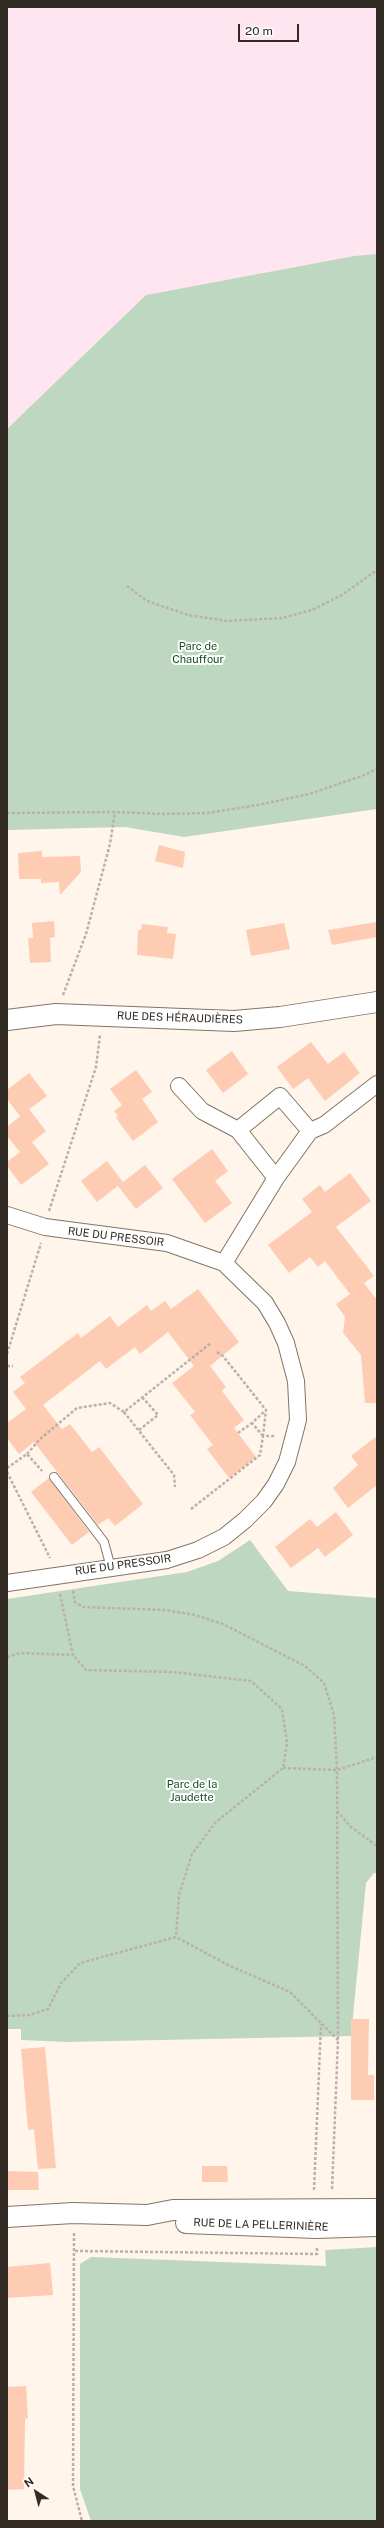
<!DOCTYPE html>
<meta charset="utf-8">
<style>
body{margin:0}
#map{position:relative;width:384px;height:2528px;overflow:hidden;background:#fff5eb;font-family:"Public Sans",sans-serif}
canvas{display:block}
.frame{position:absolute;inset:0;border:8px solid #312b24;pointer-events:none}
.north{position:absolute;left:16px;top:2472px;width:40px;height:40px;-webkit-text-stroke:3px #fff;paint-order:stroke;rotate:324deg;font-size:11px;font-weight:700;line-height:16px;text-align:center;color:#312b24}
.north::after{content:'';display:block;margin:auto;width:14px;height:18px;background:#312b24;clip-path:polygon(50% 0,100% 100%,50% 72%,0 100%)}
.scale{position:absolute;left:238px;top:24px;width:61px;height:18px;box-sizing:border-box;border:2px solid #312b24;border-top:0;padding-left:5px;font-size:12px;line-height:14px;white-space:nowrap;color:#312b24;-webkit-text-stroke:3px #fff;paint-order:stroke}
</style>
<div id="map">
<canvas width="384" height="2528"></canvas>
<div class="frame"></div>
<div class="north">N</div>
<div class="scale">20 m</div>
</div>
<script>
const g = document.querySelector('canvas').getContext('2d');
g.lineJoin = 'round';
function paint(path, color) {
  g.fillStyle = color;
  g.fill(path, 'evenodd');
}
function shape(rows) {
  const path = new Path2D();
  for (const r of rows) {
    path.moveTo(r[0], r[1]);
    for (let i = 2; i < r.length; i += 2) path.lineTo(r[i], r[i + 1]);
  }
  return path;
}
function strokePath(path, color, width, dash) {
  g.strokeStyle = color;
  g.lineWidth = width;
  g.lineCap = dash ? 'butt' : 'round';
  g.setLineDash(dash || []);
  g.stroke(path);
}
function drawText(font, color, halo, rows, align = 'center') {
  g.font = font + ' "Public Sans",sans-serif';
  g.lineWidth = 4;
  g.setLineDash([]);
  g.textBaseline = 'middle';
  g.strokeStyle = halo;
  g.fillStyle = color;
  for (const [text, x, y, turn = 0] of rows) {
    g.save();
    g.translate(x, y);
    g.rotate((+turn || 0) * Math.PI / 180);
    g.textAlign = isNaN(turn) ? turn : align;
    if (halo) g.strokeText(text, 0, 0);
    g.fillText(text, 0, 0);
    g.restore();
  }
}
const industrial = shape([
 [7,7,377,7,377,254,354,256,146,295,7,429]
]);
const green = shape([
 [377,254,377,809,184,837,125,827,7,830,7,429,146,295,354,256],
 [250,1540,288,1591,377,1598,377,1873,374,1873,366,1883,351,2036,66,2042,21,2040,21,2029,7,2029,7,1599,187,1572,218,1561],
 [377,2247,377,2521,91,2521,80,2489,80,2264,91,2257,326,2266,325,2250]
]);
const building = shape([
 [159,845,185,852,183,868,155,861],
 [42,851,42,857,80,856,81,872,60,895,59,882,41,883,41,879,19,879,18,853],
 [54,921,55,937,50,938,51,962,30,963,28,938,33,938,32,923],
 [377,922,377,937,332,945,328,930],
 [284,923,290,949,251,956,246,930],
 [142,924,168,927,167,933,176,934,173,959,137,955,138,930,141,930],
 [311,1042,328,1064,344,1052,360,1073,325,1101,308,1078,293,1089,277,1067],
 [232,1051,248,1074,223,1093,206,1070],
 [136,1070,152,1092,142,1099,158,1122,133,1141,116,1118,118,1116,114,1111,122,1105,110,1089],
 [29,1073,47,1096,20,1116,7,1099,7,1090],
 [29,1109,46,1131,32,1142,49,1164,21,1185,7,1166,7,1162,20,1152,7,1136,7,1127],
 [212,1149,228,1171,215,1181,232,1203,205,1223,172,1179],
 [107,1161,123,1182,97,1202,81,1181],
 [145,1165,163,1188,136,1209,118,1186],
 [350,1173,371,1201,336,1227,374,1276,364,1283,377,1300,377,1403,365,1403,361,1355,343,1333,345,1317,336,1304,350,1294,325,1261,318,1267,310,1257,289,1273,268,1245,312,1212,302,1199,320,1185,325,1192],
 [198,1289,239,1342,210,1366,226,1387,222,1391,244,1420,234,1428,256,1457,229,1478,207,1449,213,1445,190,1415,195,1412,172,1383,194,1366,168,1332,140,1354,135,1347,106,1369,100,1361,43,1405,62,1429,70,1424,92,1452,99,1447,143,1504,115,1526,108,1518,98,1525,34,1442,19,1454,7,1438,7,1423,26,1409,13,1392,25,1383,20,1377,78,1333,81,1338,110,1316,118,1327,147,1305,151,1311,165,1301,171,1309],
 [377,1436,377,1485,348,1508,333,1488,358,1465,351,1456],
 [49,1478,89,1532,72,1545,31,1492],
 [336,1512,353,1535,325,1557,318,1548,291,1568,275,1547,310,1519,317,1527],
 [351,2019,369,2019,368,2075,374,2075,374,2100,351,2100],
 [45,2047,56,2168,38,2169,34,2129,28,2130,21,2049],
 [202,2166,227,2166,228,2182,202,2182],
 [7,2171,38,2172,39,2190,7,2190],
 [50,2263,53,2295,7,2298,7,2267],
 [26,2386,28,2418,25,2419,24,2489,7,2490,7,2387]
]);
const path = shape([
 [127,586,147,601,188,615,227,621,282,618,312,610,342,595,377,570],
 [7,813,115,812,164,814,207,813,258,805,309,794,362,776,377,769],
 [63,995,86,934,110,844,115,812],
 [49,1211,96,1067,100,1035],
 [217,1352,223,1356,266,1410,263,1436],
 [7,1354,41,1243],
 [7,1366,13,1366],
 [124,1412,174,1475,175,1487],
 [139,1430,158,1415,142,1397],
 [238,1433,252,1423],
 [263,1436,252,1423,265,1411],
 [27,1454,40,1439,77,1408,110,1403,124,1412,211,1343],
 [7,1468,27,1454,42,1471],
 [7,1472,50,1558],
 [191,1509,260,1455,263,1436,274,1436],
 [73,1591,75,1602,83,1607,165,1610,195,1615,223,1624,305,1666,324,1683,334,1715,337,1770,338,2040,332,2190],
 [60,1594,73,1655,86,1670,173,1672,251,1681,282,1709,287,1743,283,1768,215,1823,192,1854,179,1895,176,1937],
 [7,1657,20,1653,73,1655],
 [283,1768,337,1770,377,1757],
 [337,1811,351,1827,377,1846],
 [7,2016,29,2015,48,2009,61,1983,80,1963,176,1937,228,1965,290,1992,338,2040],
 [314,2190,321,2024],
 [74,2233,73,2486,82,2521],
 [75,2251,317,2254,317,2248]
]);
const service = shape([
 [54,1477,104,1542,111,1568]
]);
const minor = shape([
 [179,1086,202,1111,238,1130],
 [310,1131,324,1125,377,1084],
 [7,1215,45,1227,167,1243,224,1263,265,1303,277,1323,286,1343,296,1381,298,1420,287,1462,276,1484,264,1501,245,1520,224,1537,198,1550,167,1560,7,1583],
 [224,1263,276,1178,310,1131,280,1096,238,1130,276,1178]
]);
const tertiary = shape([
 [7,1020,56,1014,234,1021,280,1017,377,1002],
 [7,2217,73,2213,147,2215,173,2210,377,2209],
 [186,2223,316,2228,377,2226]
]);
const parkNames = [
 ["Parc de",198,647],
 ["Chauffour",198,660],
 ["Parc de la",192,1785],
 ["Jaudette",192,1798]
];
const streetNames = [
 ["RUE DES HÉRAUDIÈRES",180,1018,2],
 ["RUE DU PRESSOIR",116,1237,7],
 ["RUE DU PRESSOIR",123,1565,-8],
 ["RUE DE LA PELLERINIÈRE",261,2225,2]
];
paint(industrial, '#ffe5ef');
paint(green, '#bed7c0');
paint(building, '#fecbb3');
strokePath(service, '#827466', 10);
strokePath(minor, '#827466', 18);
strokePath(tertiary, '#827466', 22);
strokePath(path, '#bab1a8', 2.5, [3, 2]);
strokePath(service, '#fff', 8);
strokePath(minor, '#fff', 16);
strokePath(tertiary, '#fff', 20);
drawText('11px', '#125022', '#fff', parkNames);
drawText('11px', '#312b24', '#fff', streetNames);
</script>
